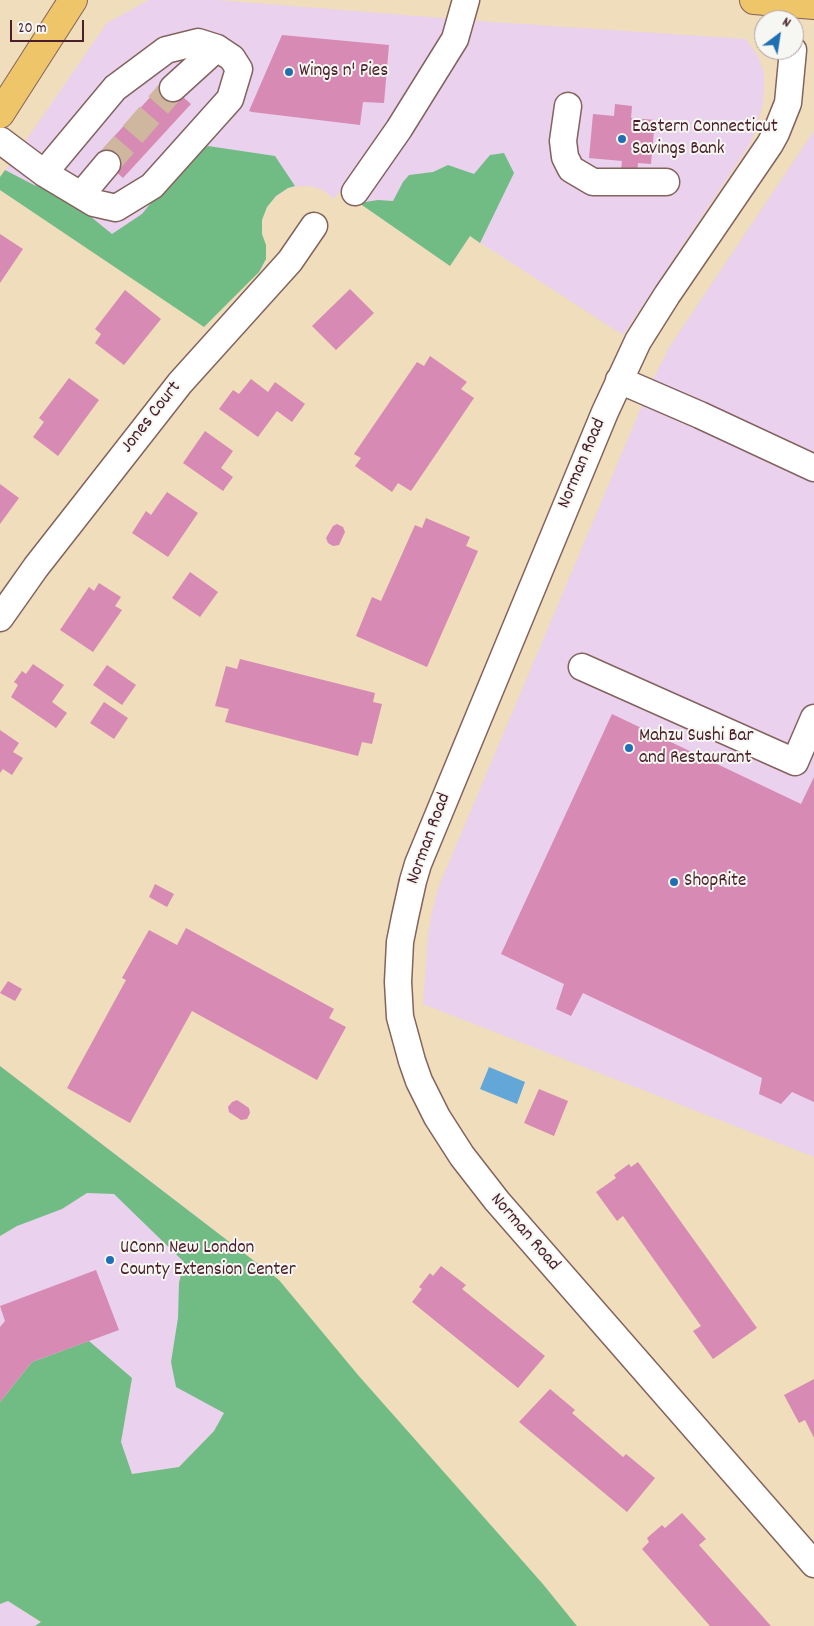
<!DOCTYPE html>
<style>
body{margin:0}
#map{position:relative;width:814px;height:1626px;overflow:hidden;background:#efddbb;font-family:Dekko,sans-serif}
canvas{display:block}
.north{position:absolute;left:754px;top:10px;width:50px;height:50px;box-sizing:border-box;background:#f6f6f2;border:1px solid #b1a0a2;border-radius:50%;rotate:31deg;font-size:14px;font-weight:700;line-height:20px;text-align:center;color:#4a1f2b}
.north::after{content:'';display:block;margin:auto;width:18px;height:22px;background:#1f6fb2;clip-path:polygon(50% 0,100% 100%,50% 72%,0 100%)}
.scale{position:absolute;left:10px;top:20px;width:74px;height:22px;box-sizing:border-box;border:2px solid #4a1f2b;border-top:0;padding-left:6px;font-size:15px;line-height:18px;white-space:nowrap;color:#4a1f2b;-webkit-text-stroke:4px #f6f6f2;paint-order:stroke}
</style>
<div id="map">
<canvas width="814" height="1626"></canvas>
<div class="north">N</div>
<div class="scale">20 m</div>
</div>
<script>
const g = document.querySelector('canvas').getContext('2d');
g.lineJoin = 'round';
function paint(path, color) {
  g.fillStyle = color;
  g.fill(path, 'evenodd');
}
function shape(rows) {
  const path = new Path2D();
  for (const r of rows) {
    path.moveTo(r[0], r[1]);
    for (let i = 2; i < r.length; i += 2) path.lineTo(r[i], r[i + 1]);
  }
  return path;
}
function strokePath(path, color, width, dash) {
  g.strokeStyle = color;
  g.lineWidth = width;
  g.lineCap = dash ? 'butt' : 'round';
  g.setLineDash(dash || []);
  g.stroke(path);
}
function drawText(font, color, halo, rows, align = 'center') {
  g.font = font + ' Dekko,sans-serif';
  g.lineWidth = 4;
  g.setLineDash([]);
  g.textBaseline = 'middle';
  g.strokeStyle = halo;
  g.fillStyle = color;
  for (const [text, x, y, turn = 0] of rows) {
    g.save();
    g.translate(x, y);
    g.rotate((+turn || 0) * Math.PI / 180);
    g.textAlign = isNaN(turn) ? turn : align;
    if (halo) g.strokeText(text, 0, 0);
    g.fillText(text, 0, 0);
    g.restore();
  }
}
const built = shape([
 [149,0,216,0,493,22,746,39,758,56,764,73,764,91,763,104,755,131,750,144,623,335,470,236,450,266,341,190,334,199,323,190,309,186,302,186,288,188,282,192,271,201,264,213,262,220,262,234,266,250,266,259,262,268,204,327,0,178,107,23],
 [814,131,814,1157,423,1004,428,936,432,912,439,886,654,377,670,346],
 [0,1066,231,1243,225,1413,214,1431,179,1467,132,1474,121,1442,132,1378,32,1362,0,1402],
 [8,1601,41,1623,35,1626,0,1626,0,1604]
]);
const forest = shape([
 [208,146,275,156,295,186,288,188,276,196,267,207,262,220,262,234,266,245,266,259,259,272,204,327,0,190,0,177,5,170,34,185,64,195,112,234,142,214,179,168],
 [504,153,514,173,480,243,470,236,450,266,359,203,378,200,393,201,403,182,409,175,433,172,448,165,474,174,490,155],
 [0,1066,279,1280,358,1375,542,1583,577,1626,35,1626,41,1622,8,1601,0,1604,0,1402,32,1362,89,1341,132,1378,121,1442,132,1474,179,1467,214,1431,224,1413,176,1387,171,1362,178,1318,179,1283,184,1262,114,1194,87,1193,62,1209,17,1226,0,1236]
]);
const water = shape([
 [489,1067,525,1082,517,1104,480,1089]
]);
const building = shape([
 [282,35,389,45,384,103,363,102,360,125,252,112,249,111],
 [165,81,191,104,123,178,97,155],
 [615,104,632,106,631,118,655,120,651,164,638,163,636,190,619,189,622,161,589,158,593,114,614,116],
 [0,234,23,249,0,283],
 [350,289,374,313,336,350,312,326],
 [125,290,161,319,124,365,95,343,101,334,95,329],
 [430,356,467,382,461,389,474,398,411,491,398,483,392,492,355,466,361,458,354,454,417,362,424,366],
 [69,378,99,400,58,456,33,437,44,422,39,418],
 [251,379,268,392,275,382,305,404,292,422,277,411,258,437,219,409,233,390,239,394],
 [205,431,233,451,221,468,233,477,223,491,183,463],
 [0,484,19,498,0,524],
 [167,492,198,513,168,557,132,533,146,511,151,515],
 [426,518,470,537,466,546,478,551,427,667,356,636,372,597,381,601,415,525,422,528],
 [337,524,343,527,345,532,339,545,333,546,328,543,326,538,333,526],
 [190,572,218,592,200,617,172,598],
 [99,583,121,597,115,606,122,610,93,652,60,630,89,587,94,591],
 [240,659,375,693,373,702,382,704,372,744,362,742,358,756,225,722,229,709,215,706,226,666,237,669],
 [33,664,64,685,52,702,67,713,56,728,11,697,18,685,14,682,22,671,26,674],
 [107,665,136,685,122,705,93,685],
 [104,702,128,718,114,739,90,723],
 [612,714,801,804,814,777,814,1102,792,1092,781,1104,759,1094,762,1078,583,993,571,1016,556,1009,564,984,501,954],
 [0,730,19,743,13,752,23,758,12,775,3,769,0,773],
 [155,884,174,894,167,907,149,897],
 [186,928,334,1009,329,1018,346,1027,317,1080,192,1011,130,1123,67,1088,126,980,122,978,149,930,177,945],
 [8,981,22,989,15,1001,0,993],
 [539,1089,568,1101,554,1136,524,1123],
 [237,1100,249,1108,250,1113,247,1119,241,1120,229,1112,228,1107,232,1102],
 [638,1162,757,1328,713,1359,693,1331,701,1326,623,1216,617,1221,596,1192,616,1178,614,1175,629,1164,631,1167],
 [441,1266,466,1285,462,1289,545,1356,518,1388,412,1302,422,1289,419,1287,430,1273,433,1276],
 [96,1270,119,1330,32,1362,0,1402,0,1327,5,1321,0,1306],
 [814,1379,814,1438,805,1420,799,1423,784,1395],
 [550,1389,575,1410,572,1413,623,1457,626,1454,655,1478,627,1512,519,1422],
 [682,1513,706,1539,699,1545,771,1626,710,1626,642,1549,649,1542,647,1538,662,1525,665,1528]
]);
const minorTunnel = shape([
 [107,164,173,88]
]);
const minor = shape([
 [793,50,788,103,776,133,770,144,667,295,638,341,605,412,418,864,413,881,405,917,400,942,398,982,400,1017,412,1061,419,1081,437,1117,462,1156,497,1201,814,1564],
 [173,88,217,48],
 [568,106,563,141,565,157,571,169,593,182,666,182],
 [0,140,44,173,94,203,116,208,152,186,230,99,239,69,232,58,217,48,198,42,166,50,115,88,44,173],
 [355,192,399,129,455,39,466,0],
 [81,195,107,164],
 [619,380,700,415,814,468],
 [0,618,36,567,180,383,290,261,314,226],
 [582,667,795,762,814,718]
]);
const major = shape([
 [754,0,814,5],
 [0,114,73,0]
]);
const markers = [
 [289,72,5,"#1f6fb2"],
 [622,139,5,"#1f6fb2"],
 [629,748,5,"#1f6fb2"],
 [674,882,5,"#1f6fb2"],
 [110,1260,5,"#1f6fb2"]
];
const poiNames = [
 ["Wings n' Pies",299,72],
 ["Eastern Connecticut",632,128],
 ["Savings Bank",632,150],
 ["Mahzu Sushi Bar",639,737],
 ["and Restaurant",639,759],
 ["ShopRite",684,882],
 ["UConn New London",120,1249],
 ["County Extension Center",120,1271]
];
const streetNames = [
 ["Jones Court",152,418,-52],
 ["Norman Road",583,464,-67],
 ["Norman Road",430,839,-70],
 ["Norman Road",524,1233,49]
];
paint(built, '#ead1ed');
paint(forest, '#70bc84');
paint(water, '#63a6d8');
paint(building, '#d78ab4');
strokePath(minorTunnel, '#ceb79e', 26, [26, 13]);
strokePath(minor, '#84625d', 29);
strokePath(major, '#84625d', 30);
strokePath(minor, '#fff', 26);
strokePath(major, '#eec569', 28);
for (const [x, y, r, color] of markers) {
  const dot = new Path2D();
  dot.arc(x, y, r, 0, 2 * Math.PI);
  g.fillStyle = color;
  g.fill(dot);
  strokePath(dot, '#f6f6f2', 2);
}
drawText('19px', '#4a1f2b', '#f6f6f2', poiNames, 'left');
drawText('19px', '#4a1f2b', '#f6f6f2', streetNames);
</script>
